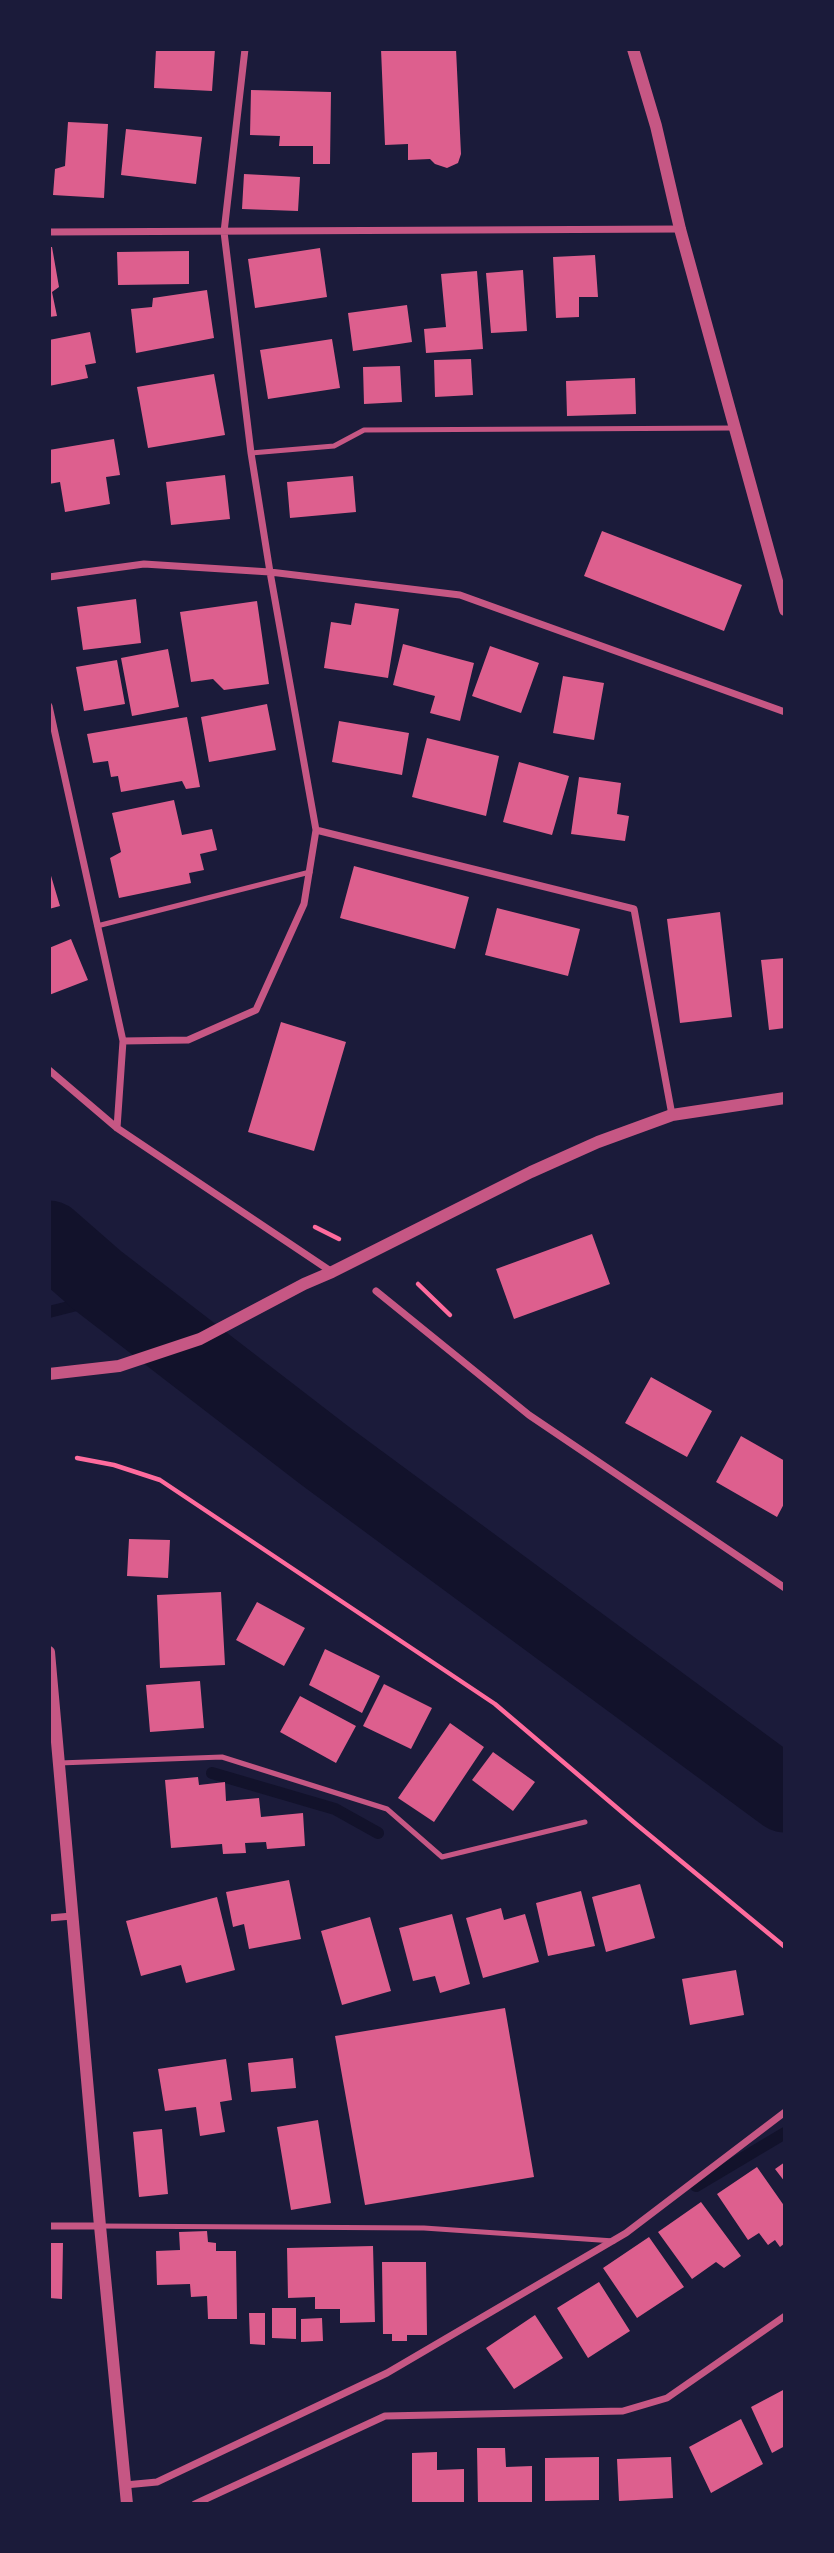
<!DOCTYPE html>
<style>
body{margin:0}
#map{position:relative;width:834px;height:2553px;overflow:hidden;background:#1b1b3a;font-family:Cabin,sans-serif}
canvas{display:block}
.frame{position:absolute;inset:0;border:51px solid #1b1b3a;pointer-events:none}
</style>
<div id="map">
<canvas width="834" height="2553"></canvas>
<div class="frame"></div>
</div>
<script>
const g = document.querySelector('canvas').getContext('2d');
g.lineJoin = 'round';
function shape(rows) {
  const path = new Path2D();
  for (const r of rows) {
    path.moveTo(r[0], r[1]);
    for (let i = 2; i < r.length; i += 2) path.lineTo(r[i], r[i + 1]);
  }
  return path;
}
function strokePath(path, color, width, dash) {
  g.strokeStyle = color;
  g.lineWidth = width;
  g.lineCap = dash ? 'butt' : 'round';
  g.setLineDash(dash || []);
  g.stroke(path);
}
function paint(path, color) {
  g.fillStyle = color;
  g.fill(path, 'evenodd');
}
const stream = shape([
 [49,1312,116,1295],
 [212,1773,335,1809,378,1833],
 [696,2186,785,2133]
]);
const river = shape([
 [49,1238,97,1280,324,1455,785,1795]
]);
const building = shape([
 [156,49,215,49,212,91,154,88],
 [381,49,456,49,461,154,458,163,447,168,435,164,430,159,408,160,408,144,385,145],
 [251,90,331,92,330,164,313,164,313,146,279,146,280,136,250,135],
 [68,122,108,124,104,198,53,195,55,169,65,166],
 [126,129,202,137,196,184,121,175],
 [244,174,300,177,298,211,242,209],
 [49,247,52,247,59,287,52,292,57,316,49,317],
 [320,248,327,297,255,308,248,259],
 [189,251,189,284,118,285,117,252],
 [595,255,598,297,579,297,579,317,556,318,553,257],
 [523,270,527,331,491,333,486,273],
 [477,271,483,349,426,353,424,329,446,327,441,274],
 [207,290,214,338,136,353,131,309,152,307,153,298],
 [407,305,412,342,353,351,348,313],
 [90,332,96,363,85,365,88,378,49,386,49,340],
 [332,339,340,388,268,399,260,350],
 [471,359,473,395,435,397,434,360],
 [400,366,402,402,364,404,363,367],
 [214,374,225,435,148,448,137,387],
 [635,378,636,414,567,416,566,381],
 [114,439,120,475,106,477,110,504,65,512,60,482,49,484,49,450],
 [225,475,230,519,171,525,166,482],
 [353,476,356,512,290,518,287,482],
 [602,531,742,585,724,631,584,576],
 [136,599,141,643,83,650,77,607],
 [257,601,269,684,224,690,213,679,191,682,180,612],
 [355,603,399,609,388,678,324,668,331,622,351,625],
 [403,644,474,663,460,721,430,713,435,696,393,685],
 [490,646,539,663,521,713,472,696],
 [168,649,179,707,132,716,121,658],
 [117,660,125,704,84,711,76,667],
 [563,676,604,683,594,740,553,733],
 [267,704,276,750,209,762,201,717],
 [187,717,200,787,186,789,182,781,121,792,118,776,111,777,108,761,93,763,87,734],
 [339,721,409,733,402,775,332,762],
 [427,738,499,756,486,816,412,797],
 [519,762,569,776,552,835,503,822],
 [579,777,621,783,617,814,629,816,625,841,571,834],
 [174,800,182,835,212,829,217,850,200,854,204,870,189,873,191,883,119,898,110,858,121,852,112,813],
 [354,866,469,897,455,949,340,918],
 [49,869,60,906,49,909],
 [497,908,580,929,568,976,485,955],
 [720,912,732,1017,680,1023,667,919],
 [71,939,88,980,49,995,49,948],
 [785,958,785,1028,769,1030,761,960],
 [281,1022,346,1042,314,1151,248,1132],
 [592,1234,610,1284,514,1319,496,1269],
 [651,1377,712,1411,687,1457,625,1423],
 [741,1436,785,1461,785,1502,777,1517,716,1482],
 [129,1539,170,1540,168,1578,127,1576],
 [221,1592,225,1665,160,1668,157,1595],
 [257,1602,305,1628,284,1666,236,1640],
 [325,1649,380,1676,362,1713,309,1685],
 [200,1681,204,1728,150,1732,146,1685],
 [384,1684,432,1708,411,1749,363,1726],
 [300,1696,356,1726,336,1763,280,1732],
 [450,1723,484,1747,434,1822,398,1798],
 [493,1752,535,1782,513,1811,472,1780],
 [198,1777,199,1785,225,1782,226,1801,259,1798,261,1817,303,1813,305,1846,267,1849,266,1842,245,1843,246,1853,223,1854,222,1844,171,1848,165,1780],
 [289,1880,301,1939,249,1949,244,1924,233,1927,226,1892],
 [640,1884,655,1938,606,1952,592,1897],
 [581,1891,595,1946,548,1956,536,1903],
 [217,1897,235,1970,186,1983,181,1965,141,1976,126,1921],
 [501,1908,504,1920,525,1914,539,1962,483,1978,466,1918],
 [452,1914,470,1984,440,1993,435,1976,413,1981,399,1928],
 [370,1917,391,1991,342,2005,321,1931],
 [736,1970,744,2015,690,2025,682,1979],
 [505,2008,534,2177,365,2205,335,2036],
 [293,2058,296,2088,251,2092,248,2063],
 [226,2059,232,2100,220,2102,225,2132,200,2136,196,2107,165,2111,158,2069],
 [318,2120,331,2203,291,2210,277,2127],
 [162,2129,168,2194,139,2197,133,2132],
 [785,2162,785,2182,775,2169],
 [757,2167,785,2207,785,2243,780,2247,775,2240,768,2245,759,2233,748,2240,717,2194],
 [701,2202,741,2256,724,2268,716,2262,692,2279,658,2232],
 [207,2231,208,2242,216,2243,216,2251,236,2251,237,2319,208,2319,207,2296,191,2297,190,2284,157,2285,156,2251,180,2250,179,2232],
 [649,2237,684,2287,637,2318,603,2268],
 [49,2243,63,2243,62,2299,49,2298],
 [373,2246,375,2322,340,2323,340,2309,315,2309,315,2297,288,2298,287,2248],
 [382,2262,426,2262,427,2335,407,2335,407,2341,392,2341,392,2334,383,2334],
 [599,2282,630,2331,588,2358,557,2308],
 [272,2308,296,2308,296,2339,272,2338],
 [249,2313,265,2313,265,2345,250,2344],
 [535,2315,563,2358,514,2389,486,2348],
 [322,2318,323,2341,301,2342,301,2319],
 [785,2389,785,2446,772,2453,751,2407],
 [741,2419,763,2464,711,2493,689,2447],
 [477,2448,505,2448,506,2467,532,2466,532,2504,478,2504],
 [437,2452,437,2470,464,2469,464,2503,412,2504,412,2453],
 [599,2457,599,2500,545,2501,545,2458],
 [671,2457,673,2498,619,2501,617,2459]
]);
const path = shape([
 [315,1227,339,1239],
 [418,1284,450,1315],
 [77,1458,114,1465,160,1480,495,1704,636,1824,785,1947]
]);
const service = shape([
 [251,453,334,446,364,430,734,428],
 [97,926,310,872],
 [59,1763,222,1757,387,1809,442,1857,585,1822],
 [100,2226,424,2228,614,2241]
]);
const minor = shape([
 [49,232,680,229],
 [49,577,144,564,270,572,460,595,785,712],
 [49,706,123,1041],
 [316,830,634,909,672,1115],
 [49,1070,117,1128,332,1272],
 [117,1128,123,1041,188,1040,256,1010,304,904,316,830,270,572,251,453,224,232,245,49],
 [376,1291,529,1415,785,1588],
 [49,1918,72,1916],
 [49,2226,100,2226],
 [125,2485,157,2482,387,2373,626,2233,785,2112],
 [195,2504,385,2416,623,2411,667,2398,785,2316]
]);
const tertiary = shape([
 [633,49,656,126,680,229,785,610],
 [49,1374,119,1366,200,1339,304,1284,332,1272,531,1172,598,1142,672,1115,785,1098],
 [49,1652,100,2226,127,2504]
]);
strokePath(stream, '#12122b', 12);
strokePath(river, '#12122b', 75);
paint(building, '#dd5f8e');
strokePath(path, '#ff6b9d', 4.5);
strokePath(service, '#c65784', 5);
strokePath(minor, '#c65784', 7);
strokePath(tertiary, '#c65784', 12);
</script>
